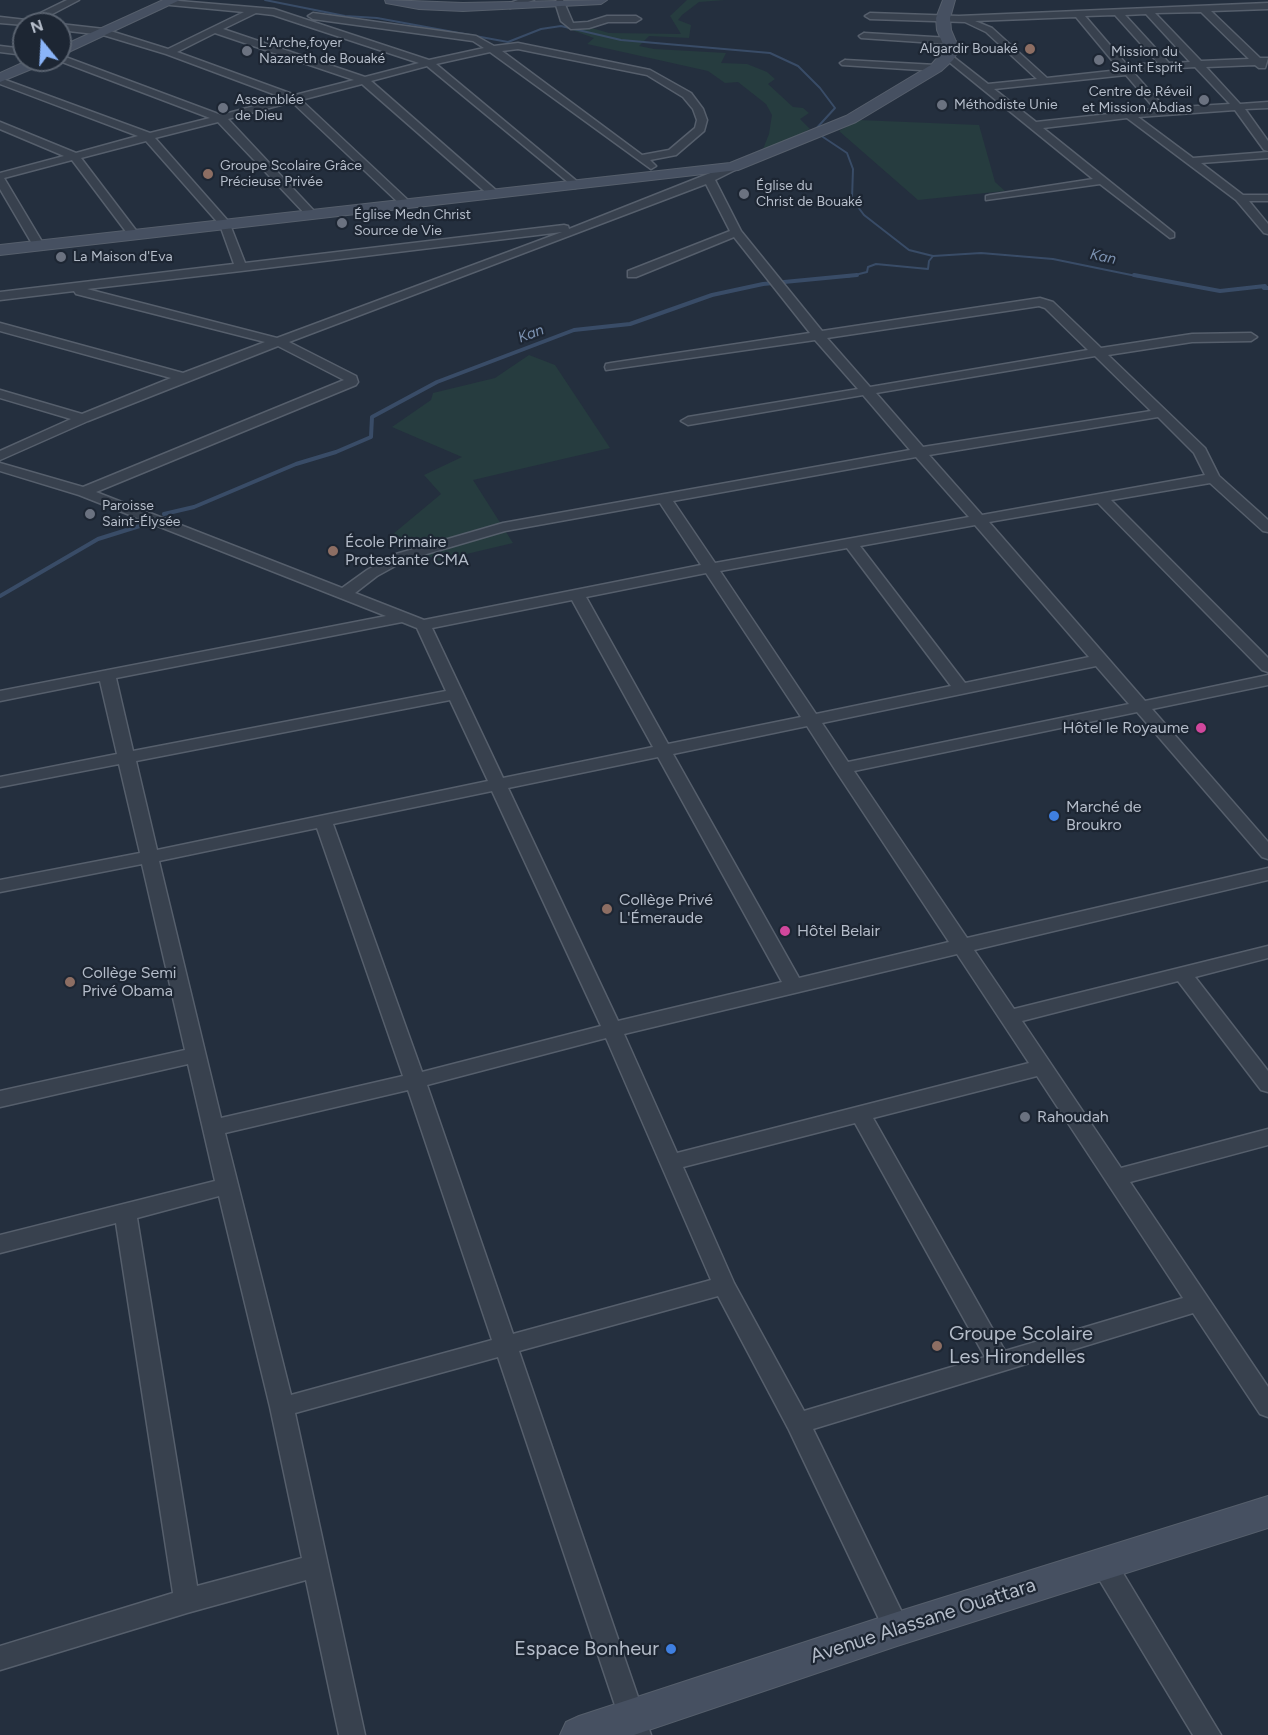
<!DOCTYPE html>
<meta charset="utf-8">
<style>
body{margin:0}
#map{position:relative;width:1268px;height:1735px;overflow:hidden;background:#242f3e;font-family:Figtree,sans-serif}
canvas{display:block}
.north{position:absolute;left:12px;top:12px;width:60px;height:60px;box-sizing:border-box;background:#1d2633;border:2px solid #59626f;border-radius:50%;rotate:342deg;font-size:16px;font-weight:700;line-height:24px;text-align:center;color:#b4bcc9}
.north::after{content:'';display:block;margin:auto;width:21px;height:27px;background:#8ab4f8;clip-path:polygon(50% 0,100% 100%,50% 72%,0 100%)}
</style>
<div id="map">
<canvas width="1268" height="1735"></canvas>
<div class="north">N</div>
</div>
<script>
const g = document.querySelector('canvas').getContext('2d');
g.lineJoin = 'round';
function paint(path, color) {
  g.fillStyle = color;
  g.fill(path, 'evenodd');
}
function shape(rows) {
  const path = new Path2D();
  for (const r of rows) {
    path.moveTo(r[0], r[1]);
    for (let i = 2; i < r.length; i += 2) path.lineTo(r[i], r[i + 1]);
  }
  return path;
}
function strokePath(path, color, width, dash) {
  g.strokeStyle = color;
  g.lineWidth = width;
  g.lineCap = dash ? 'butt' : 'round';
  g.setLineDash(dash || []);
  g.stroke(path);
}
function drawText(font, color, halo, rows, align = 'center') {
  g.font = font + ' Figtree,sans-serif';
  g.lineWidth = 4.5;
  g.setLineDash([]);
  g.textBaseline = 'middle';
  g.strokeStyle = halo;
  g.fillStyle = color;
  for (const [text, x, y, turn = 0] of rows) {
    g.save();
    g.translate(x, y);
    g.rotate((+turn || 0) * Math.PI / 180);
    g.textAlign = isNaN(turn) ? turn : align;
    if (halo) g.strokeText(text, 0, 0);
    g.fillText(text, 0, 0);
    g.restore();
  }
}
const green = shape([
 [687,0,725,0,699,2,682,15,678,20,691,25,689,38,649,36,639,46,654,49,726,53,721,63,747,64,767,72,775,79,768,84,793,107,803,108,809,113,800,119,810,129,761,154,769,134,772,115,766,104,738,82,725,83,708,71,587,44,594,38,566,28,578,24,609,33,681,34,670,16],
 [859,120,979,125,995,182,1005,191,918,200,839,131],
 [529,355,555,365,610,448,473,480,513,543,437,561,418,549,387,539,441,494,424,475,462,457,392,427,431,400,433,393,495,378]
]);
const streamFar1 = shape([
 [265,0,345,16,377,18,508,42,541,29,561,26,621,40,770,53,798,66,820,88,835,108,814,131,847,153,853,169,852,199,864,215,909,250,933,256],
 [847,277,867,272,868,267,876,264,928,269,929,261,933,256,981,253,1053,259,1141,277]
]);
const stream = shape([
 [1134,275,1220,291,1265,286,1264,288,1268,288],
 [164,514,194,507,296,464,336,452,371,437,372,417,437,382,574,330,630,324,712,295,763,284,857,275],
 [0,596,98,539,146,524]
]);
const street = shape([
 [67,0,79,0,37,22,41,24,24,25,0,23,0,17,26,20,67,0],
 [167,0,274,9,429,60,484,48,473,41,313,19,308,16,313,13,476,36,494,46,518,43,650,70,691,93,703,109,707,120,704,131,676,155,650,160,656,166,651,169,490,52,436,64,579,183,579,187,575,188,427,66,371,81,498,192,498,196,494,197,490,196,362,84,301,100,410,202,412,204,406,207,402,206,292,102,228,119,316,213,316,217,312,218,308,217,218,122,155,138,229,222,245,263,564,225,568,226,569,229,733,164,737,165,737,169,715,180,741,231,822,331,1040,298,1053,302,1101,348,1192,334,1251,333,1257,337,1251,341,1192,342,1108,355,1205,448,1219,476,1268,520,1268,532,1263,531,1210,483,1111,500,1268,658,1268,672,1262,670,1098,503,989,522,1145,701,1268,675,1268,685,1152,709,1268,842,1268,859,1262,857,1137,712,854,771,967,938,1268,868,1268,880,974,950,1014,1009,1268,946,1268,958,1195,977,1268,1071,1268,1092,1261,1090,1178,981,1022,1021,1121,1168,1268,1129,1268,1145,1130,1182,1268,1387,1268,1417,1260,1414,1193,1313,813,1429,910,1629,906,1638,897,1641,888,1638,789,1430,718,1296,519,1351,651,1735,625,1735,498,1357,295,1413,365,1735,339,1735,306,1580,187,1613,0,1670,0,1646,173,1593,116,1223,0,1253,0,1235,215,1181,188,1064,0,1107,0,1091,185,1050,142,864,0,892,0,880,140,853,119,764,0,787,0,777,117,754,100,681,0,701,0,691,386,616,79,495,0,471,0,463,83,487,344,380,278,346,88,421,0,460,0,451,71,419,0,398,0,390,82,414,171,378,0,331,0,323,183,373,265,342,76,294,74,291,0,300,0,292,234,264,220,225,146,141,81,158,138,233,138,237,130,237,72,160,4,178,44,245,42,247,34,247,0,189,0,173,64,156,0,129,0,122,76,153,138,136,0,84,0,78,150,133,210,118,57,60,60,60,60,55,221,115,284,98,166,54,103,35,60,30,60,24,104,29,168,49,244,12,170,5,165,2,167,0],
 [256,13,273,15,419,63,365,77,223,29,256,13],
 [215,33,354,80,295,95,177,52,215,33],
 [518,49,647,75,683,97,693,109,697,120,695,128,669,150,642,155,502,51,518,49],
 [706,184,730,231,628,271,628,277,636,277,734,237,810,333,611,363,606,364,605,367,606,370,815,340,858,389,688,417,681,421,688,425,863,395,910,450,503,523,396,554,367,570,342,588,96,492,356,385,358,382,356,376,289,342,706,184],
 [562,232,277,338,87,289,241,271,562,232],
 [1039,306,1045,308,1088,350,870,387,827,338,1039,306],
 [1095,356,1151,411,923,447,876,393,1095,356],
 [1158,417,1194,453,1205,475,982,515,929,455,1158,417],
 [916,457,969,517,715,563,673,501,916,457],
 [660,503,701,565,424,620,355,593,377,576,406,560,505,531,660,503],
 [975,525,1089,657,965,683,860,546,975,525],
 [847,548,951,686,816,714,720,571,847,548],
 [706,573,801,717,668,744,586,597,706,573],
 [572,600,653,747,503,778,432,628,572,600],
 [402,622,417,628,446,691,133,751,116,678,402,622],
 [1096,666,1129,704,848,762,822,723,1096,666],
 [450,700,488,781,157,850,136,761,450,700],
 [807,726,834,768,949,942,799,978,673,754,807,726],
 [658,757,782,982,618,1021,508,788,658,757],
 [492,791,601,1026,422,1072,333,824,492,791],
 [317,828,403,1076,221,1118,159,861,317,828],
 [957,954,1029,1063,677,1153,624,1034,957,954],
 [606,1038,711,1280,513,1334,427,1085,606,1038],
 [1037,1076,1183,1298,1005,1351,873,1118,1037,1076],
 [408,1090,492,1340,291,1395,225,1133,408,1090],
 [855,1123,985,1357,804,1411,734,1283,683,1167,855,1123],
 [219,1196,270,1407,302,1558,197,1586,137,1218,219,1196],
 [518,0,534,0,510,8,505,5,518,0],
 [557,0,563,0,573,23,588,22,607,16,636,16,641,19,636,22,608,22,589,28,571,29,561,21,555,2,557,0],
 [1268,3,1268,9,1211,11,1260,58,1268,58,1265,68,1259,68,1255,65,1206,67,1240,104,1268,102,1268,108,1245,109,1268,141,1268,151,1264,150,1235,110,1138,117,1193,158,1268,152,1268,158,1201,163,1243,195,1268,195,1268,201,1249,201,1268,224,1268,234,1264,233,1236,200,1127,118,1043,128,1174,233,1174,237,1170,238,1100,184,986,200,986,196,990,195,1093,179,943,57,951,55,988,84,1037,79,986,32,965,22,870,19,865,16,870,13,959,16,1268,3],
 [1201,12,1249,59,1201,61,1155,13,1201,12],
 [1146,14,1190,62,1169,63,1125,15,1146,14],
 [1115,15,1158,63,1127,65,1085,16,1115,15],
 [1076,17,1120,70,1047,78,992,28,975,21,1076,17],
 [1195,67,1230,104,1165,108,1132,71,1195,67],
 [1126,75,1155,109,1036,122,994,89,1126,75],
 [864,33,950,38,955,41,950,44,861,38,859,36,864,33],
 [0,46,24,49,24,55,0,52,0,46],
 [845,60,936,65,941,68,936,71,842,65,840,63,845,60],
 [1103,1551,1112,1555,1221,1735,1193,1735,1094,1571,1090,1563,1094,1555,1103,1551]
]);
const secondary = shape([
 [163,0,180,0,60,56,60,47,163,0],
 [385,0,463,3,607,0,601,4,463,11,419,9,386,3,385,0],
 [943,0,955,0,950,18,951,30,959,49,953,60,941,71,856,122,738,170,0,255,0,245,730,163,846,116,931,65,945,49,937,30,936,18,943,0],
 [29,60,48,60,46,63,0,82,0,73,29,60],
 [1268,1496,1268,1528,897,1646,634,1735,560,1735,566,1722,579,1716,897,1612,1268,1496]
]);
const markers = [
 [1030,49,6,"#8d6e63"],
 [247,51,6,"#6b7280"],
 [1099,60,6,"#6b7280"],
 [1204,100,6,"#6b7280"],
 [942,105,6,"#6b7280"],
 [223,108,6,"#6b7280"],
 [208,174,6,"#8d6e63"],
 [744,194,6,"#6b7280"],
 [342,223,6,"#6b7280"],
 [61,257,6,"#6b7280"],
 [90,514,6,"#6b7280"],
 [333,551,6,"#8d6e63"],
 [1201,728,6,"#d1479c"],
 [1054,816,6,"#3f7fe0"],
 [607,909,6,"#8d6e63"],
 [785,931,6,"#d1479c"],
 [70,982,6,"#8d6e63"],
 [1025,1117,6,"#6b7280"],
 [937,1346,6,"#8d6e63"],
 [671,1649,6,"#3f7fe0"]
];
const farPoinames = [
 ["L'Arche,foyer",259,43],
 ["Nazareth de Bouaké",259,59],
 ["Algardir Bouaké",1018,49,"right"],
 ["Mission du",1111,52],
 ["Saint Esprit",1111,68],
 ["Centre de Réveil",1192,92,"right"],
 ["et Mission Abdias",1192,108,"right"],
 ["Assemblée",235,100],
 ["de Dieu",235,116],
 ["Méthodiste Unie",954,105],
 ["Groupe Scolaire Grâce",220,166],
 ["Précieuse Privée",220,182],
 ["Église du",756,186],
 ["Christ de Bouaké",756,202],
 ["Église Medn Christ",354,215],
 ["Source de Vie",354,231],
 ["La Maison d'Eva",73,257],
 ["Paroisse",102,506],
 ["Saint-Élysée",102,522]
];
const farWaternames = [
 ["Kan",1103,257,12],
 ["Kan",531,334,-21]
];
const poiNames = [
 ["École Primaire",345,542],
 ["Protestante CMA",345,560],
 ["Hôtel le Royaume",1189,728,"right"],
 ["Marché de",1066,807],
 ["Broukro",1066,825],
 ["Collège Privé",619,900],
 ["L'Émeraude",619,918],
 ["Hôtel Belair",797,931],
 ["Collège Semi",82,973],
 ["Privé Obama",82,991],
 ["Rahoudah",1037,1117]
];
const nearPoinames = [
 ["Groupe Scolaire",949,1334],
 ["Les Hirondelles",949,1357],
 ["Espace Bonheur",659,1649,"right"]
];
const nearStreetnames = [
 ["Avenue Alassane Ouattara",923,1621,-18]
];
paint(green, '#263c3f');
strokePath(streamFar1, '#394c67', 2);
strokePath(stream, '#394c67', 4);
strokePath(street, '#565f6c', 3);
strokePath(secondary, '#565f6c', 2);
paint(street, '#38414e');
paint(secondary, '#465061');
for (const [x, y, r, color] of markers) {
  const dot = new Path2D();
  dot.arc(x, y, r, 0, 2 * Math.PI);
  g.fillStyle = color;
  g.fill(dot);
  strokePath(dot, '#1d2633', 2);
}
drawText('14px', '#b4bcc9', '#1d2633', farPoinames, 'left');
drawText('italic 15px', '#7c92b1', '#1d2633', farWaternames);
drawText('16px', '#b4bcc9', '#1d2633', poiNames, 'left');
drawText('20px', '#b4bcc9', '#1d2633', nearPoinames, 'left');
drawText('20px', '#b4bcc9', '#1d2633', nearStreetnames);
</script>
